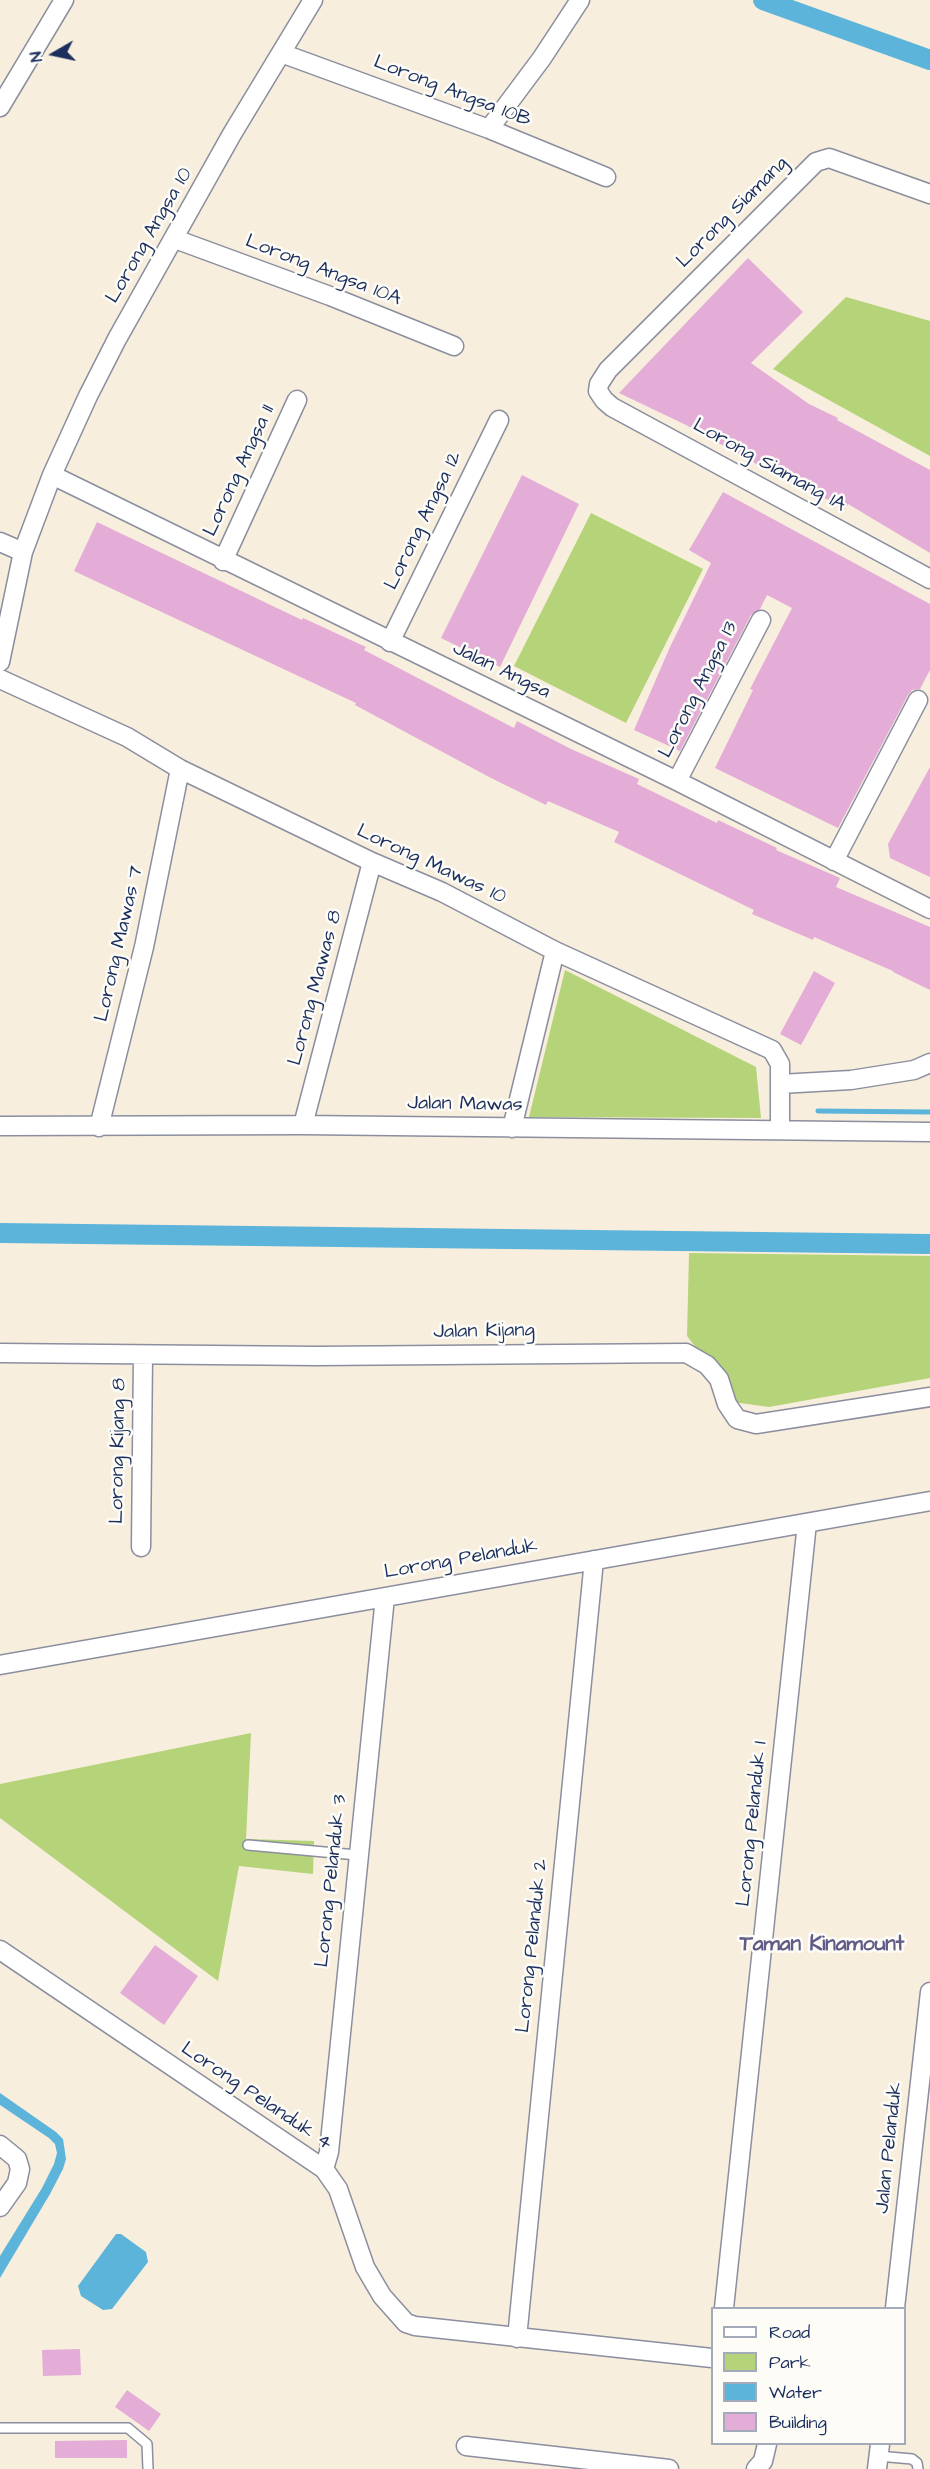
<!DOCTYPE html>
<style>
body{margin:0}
#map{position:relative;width:930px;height:2469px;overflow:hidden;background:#f8eedd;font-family:"Architects Daughter",sans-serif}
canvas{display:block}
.legend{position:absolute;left:711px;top:2307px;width:195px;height:138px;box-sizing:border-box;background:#fdfcf7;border:2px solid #a3aaba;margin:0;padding:8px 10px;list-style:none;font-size:18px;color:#1b2f5e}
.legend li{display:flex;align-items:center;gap:12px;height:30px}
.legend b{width:30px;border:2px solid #a3aaba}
.north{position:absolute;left:24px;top:24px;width:60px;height:60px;-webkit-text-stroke:4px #fdfcf7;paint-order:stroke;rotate:261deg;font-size:16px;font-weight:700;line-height:24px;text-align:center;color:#1b2f5e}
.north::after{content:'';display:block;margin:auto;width:21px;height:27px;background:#1b2f5e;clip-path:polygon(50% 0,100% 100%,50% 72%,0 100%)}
</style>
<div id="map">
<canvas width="930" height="2469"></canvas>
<ul class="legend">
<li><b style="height:8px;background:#fff"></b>Road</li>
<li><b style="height:16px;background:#b5d379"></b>Park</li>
<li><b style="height:16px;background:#5db4da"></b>Water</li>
<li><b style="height:16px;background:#e4add7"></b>Building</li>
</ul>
<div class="north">N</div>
</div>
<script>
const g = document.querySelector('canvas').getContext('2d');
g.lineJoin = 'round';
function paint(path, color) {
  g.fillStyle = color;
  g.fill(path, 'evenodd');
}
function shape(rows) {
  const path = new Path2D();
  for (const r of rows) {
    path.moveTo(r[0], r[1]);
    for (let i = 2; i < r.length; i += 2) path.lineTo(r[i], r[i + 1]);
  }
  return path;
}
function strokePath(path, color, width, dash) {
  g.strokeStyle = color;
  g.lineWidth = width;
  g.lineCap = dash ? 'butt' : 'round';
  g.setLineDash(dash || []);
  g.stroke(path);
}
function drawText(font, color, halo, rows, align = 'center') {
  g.font = font + ' "Architects Daughter",sans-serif';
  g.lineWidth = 5;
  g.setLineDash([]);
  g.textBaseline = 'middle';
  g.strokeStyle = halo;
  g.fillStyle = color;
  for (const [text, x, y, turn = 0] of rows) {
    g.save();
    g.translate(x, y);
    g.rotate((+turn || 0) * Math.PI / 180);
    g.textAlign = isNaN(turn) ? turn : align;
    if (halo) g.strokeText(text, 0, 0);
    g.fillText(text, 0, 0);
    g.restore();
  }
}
const green = shape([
 [846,297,930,321,930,456,773,369],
 [591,513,703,569,626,723,514,666],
 [565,970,756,1067,761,1118,529,1117],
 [689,1253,930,1256,930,1378,769,1407,726,1401,709,1365,687,1336],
 [251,1733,246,1839,314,1841,313,1874,239,1866,218,1981,0,1818,0,1784]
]);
const water = shape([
 [0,2093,56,2132,63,2139,66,2159,63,2169,50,2194,0,2278,0,2256,42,2188,54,2164,57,2153,55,2144,49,2138,0,2105],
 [116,2234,121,2234,146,2252,148,2262,112,2309,103,2310,81,2296,78,2286]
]);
const stream = shape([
 [818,1111,930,1112]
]);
const canal = shape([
 [763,0,930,60],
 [0,1233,930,1244]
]);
const building = shape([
 [748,258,803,312,751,363,809,404,838,418,837,420,930,470,930,553,848,504,845,509,800,485,798,487,686,425,619,393],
 [522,475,579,504,500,667,441,638],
 [723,492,930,604,930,670,920,689,912,690,908,695,838,828,715,768,753,690,750,689,792,608,767,595,760,609,751,615,680,751,634,730,670,647,711,563,689,550],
 [97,522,302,620,303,618,366,647,364,650,514,728,517,721,571,749,639,779,637,784,717,823,718,820,777,848,776,850,840,878,836,887,930,927,930,990,893,972,893,971,814,937,813,940,752,914,754,910,614,842,619,832,548,801,546,805,491,778,355,705,356,703,74,571],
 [930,767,930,877,890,858,888,844],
 [814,971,835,983,801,1045,780,1034],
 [155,1945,198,1976,164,2025,120,1993],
 [80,2349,81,2375,43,2376,42,2350],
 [127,2390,161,2414,149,2431,115,2407],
 [127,2440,127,2458,55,2458,55,2441]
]);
const lane = shape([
 [248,1845,357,1855],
 [0,2428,128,2428,147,2444,148,2469],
 [878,2456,912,2459,917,2463,918,2469]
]);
const street = shape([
 [281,53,489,129,606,177],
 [0,107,64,0],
 [489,129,542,58,580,0],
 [930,194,829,158,816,162,608,370,599,384,598,391,604,400,612,407,930,579],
 [175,239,330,296,454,346],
 [52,475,677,781,930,909],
 [0,542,23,552],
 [223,561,297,400],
 [390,642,499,420],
 [0,662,23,552,52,475,88,396,117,339,232,134,313,0],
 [0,679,127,737,180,769,372,862,442,892,555,951,772,1050,780,1064,780,1130],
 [677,781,761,620],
 [834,861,918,700],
 [780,1084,851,1080,914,1070,930,1063],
 [303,1125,372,862],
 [0,1126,303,1125,930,1132],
 [99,1127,144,947,180,769],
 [512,1128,555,951],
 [0,1353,317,1356,686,1353,707,1365,719,1379,727,1404,737,1419,756,1424,930,1397],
 [141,1547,143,1355],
 [0,1665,930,1501],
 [0,1950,324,2169,338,2189,365,2267,382,2296,406,2323,415,2326,712,2358],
 [0,2145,17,2159,20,2169,17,2183,0,2207],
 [324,2169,329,2152,385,1597],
 [724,2308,807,1523],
 [895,2308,930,1992],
 [517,2338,594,1560],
 [466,2446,669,2469],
 [756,2469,763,2461,767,2444],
 [877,2469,880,2444]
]);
const streetNames = [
 ["Lorong Angsa 10B",452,92,21],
 ["Lorong Siamang",733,213,-45],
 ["Lorong Angsa 10",150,236,-60],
 ["Lorong Angsa 10A",323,271,21],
 ["Lorong Siamang 1A",769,466,29],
 ["Lorong Angsa 11",240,471,-65],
 ["Lorong Angsa 12",424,521,-64],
 ["Jalan Angsa",501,671,26],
 ["Lorong Angsa 13",699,690,-63],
 ["Lorong Mawas 10",431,865,25],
 ["Lorong Mawas 7",120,944,-77],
 ["Lorong Mawas 8",316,988,-75],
 ["Jalan Mawas",465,1105,1],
 ["Jalan Kijang",484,1332,-1],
 ["Lorong Kijang 8",119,1451,-89],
 ["Lorong Pelanduk",461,1560,-10],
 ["Lorong Pelanduk 1",753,1824,-84],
 ["Lorong Pelanduk 3",332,1881,-84],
 ["Lorong Pelanduk 2",533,1946,-84],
 ["Lorong Pelanduk 4",256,2097,34],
 ["Jalan Pelanduk",890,2148,-84]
];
const neighbourhoodNames = [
 ["Taman Kinamount",822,1946]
];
paint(green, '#b5d379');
paint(water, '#5db4da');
strokePath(stream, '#5db4da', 5);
strokePath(canal, '#5db4da', 20);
paint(building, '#e4add7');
strokePath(lane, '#8a8e9e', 12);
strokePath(street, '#8a8e9e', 21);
strokePath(lane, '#fff', 9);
strokePath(street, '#fff', 18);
drawText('20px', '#1b2f5e', '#fdfcf7', streetNames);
drawText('bold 21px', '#615b88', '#fdfcf7', neighbourhoodNames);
</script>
